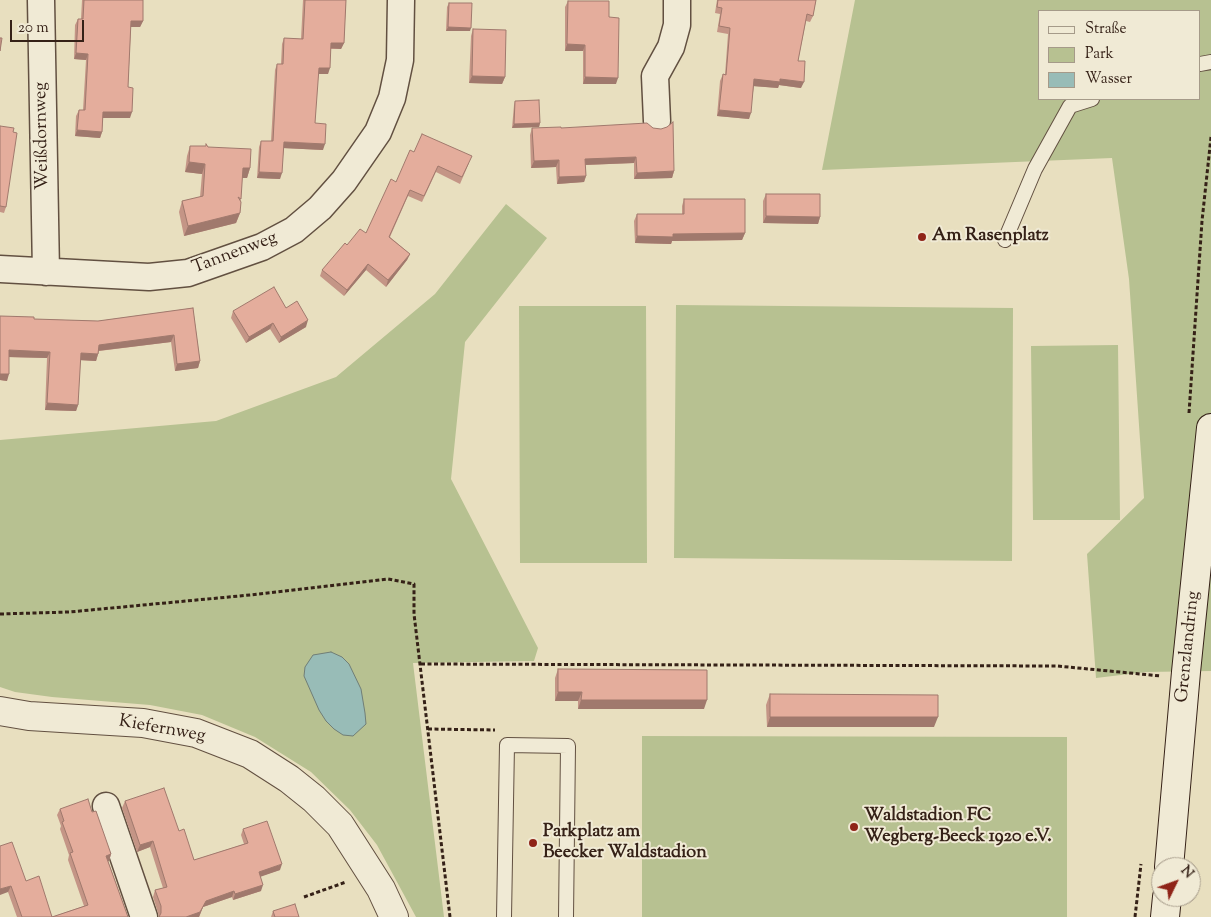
<!DOCTYPE html>
<meta charset="utf-8">
<style>
body{margin:0}
#map{position:relative;width:1211px;height:917px;overflow:hidden;background:#e8dfbf;font-family:"Sorts Mill Goudy",serif}
canvas{display:block}
.legend{position:absolute;left:1038px;top:10px;width:162px;height:90px;box-sizing:border-box;background:#f0ead5;border:1px solid #a59a89;margin:0;padding:6px 9px;list-style:none;font-size:15px;color:#352117}
.legend li{display:flex;align-items:center;gap:10px;height:25px}
.legend b{width:25px;border:1px solid #a59a89}
.north{position:absolute;left:1151px;top:857px;width:50px;height:50px;box-sizing:border-box;background:#f0ead5;border:1px solid #a59a89;border-radius:50%;rotate:48deg;font-size:14px;font-weight:700;line-height:20px;text-align:center;color:#352117}
.north::after{content:'';display:block;margin:auto;width:18px;height:22px;background:#8f2418;clip-path:polygon(50% 0,100% 100%,50% 72%,0 100%)}
.scale{position:absolute;left:10px;top:20px;width:74px;height:22px;box-sizing:border-box;border:2px solid #352117;border-top:0;padding-left:6px;font-size:15px;line-height:18px;white-space:nowrap;color:#352117;-webkit-text-stroke:4px #f0ead5;paint-order:stroke}
</style>
<div id="map">
<canvas width="1211" height="917"></canvas>
<ul class="legend">
<li><b style="height:6px;background:#f0ead5"></b>Straße</li>
<li><b style="height:14px;background:#b7c191"></b>Park</li>
<li><b style="height:14px;background:#98bcb7"></b>Wasser</li>
</ul>
<div class="north">N</div>
<div class="scale">20 m</div>
</div>
<script>
const g = document.querySelector('canvas').getContext('2d');
g.lineJoin = 'round';
function paint(path, color) {
  g.fillStyle = color;
  g.fill(path, 'evenodd');
}
function shape(rows) {
  const path = new Path2D();
  for (const r of rows) {
    path.moveTo(r[0], r[1]);
    for (let i = 2; i < r.length; i += 2) path.lineTo(r[i], r[i + 1]);
  }
  return path;
}
function strokePath(path, color, width, dash) {
  g.strokeStyle = color;
  g.lineWidth = width;
  g.lineCap = dash ? 'butt' : 'round';
  g.setLineDash(dash || []);
  g.stroke(path);
}
function drawText(font, color, halo, rows, align = 'center') {
  g.font = font + ' "Sorts Mill Goudy",serif';
  g.lineWidth = 4;
  g.setLineDash([]);
  g.textBaseline = 'middle';
  g.strokeStyle = halo;
  g.fillStyle = color;
  for (const [text, x, y, turn = 0] of rows) {
    g.save();
    g.translate(x, y);
    g.rotate((+turn || 0) * Math.PI / 180);
    g.textAlign = isNaN(turn) ? turn : align;
    if (halo) g.strokeText(text, 0, 0);
    g.fillText(text, 0, 0);
    g.restore();
  }
}
const green = shape([
 [855,0,1211,0,1211,671,1146,672,1096,678,1087,554,1144,498,1129,279,1112,158,822,170],
 [1040,11,1200,11,1200,99,1040,99],
 [506,204,547,238,465,342,451,479,538,648,534,661,413,663,444,917,416,917,377,845,350,810,311,772,255,737,202,715,150,705,52,697,15,692,0,687,0,440,216,421,336,377,435,294],
 [676,305,1013,308,1012,561,674,558],
 [519,306,646,306,647,563,520,563],
 [1118,345,1120,520,1033,520,1031,346],
 [642,736,1067,737,1067,917,642,917]
]);
const water = shape([
 [331,652,342,657,349,664,361,689,365,713,366,724,353,736,343,735,334,729,326,721,319,710,304,676,305,667,313,655,331,652]
]);
const path = shape([
 [1189,413,1202,221,1211,137],
 [0,614,69,612,250,595,388,579,414,584,414,614,450,917],
 [421,664,1057,666,1161,676],
 [428,729,495,730],
 [1194,891,1196,873],
 [304,897,346,882],
 [1135,917,1141,864]
]);
const service = shape([
 [1200,64,1211,62],
 [1005,240,1035,169,1070,106,1092,99],
 [504,917,507,745,568,746,566,917]
]);
const minor = shape([
 [41,0,46,272],
 [657,121,655,76,671,47,677,25,677,0],
 [0,269,149,277,188,273,262,247,294,230,320,208,344,181,378,132,392,98,400,60,401,0],
 [106,806,144,917]
]);
const tertiary = shape([
 [0,711,29,716,143,723,196,733,250,754,289,779,314,799,340,825,381,889,394,917]
]);
const secondary = shape([
 [1169,867,1186,672,1211,428],
 [1165,917,1167,897]
]);
const wall = shape([
 [82,0,143,0,143,21,140,27,131,27,128,87,130,118,103,118,102,132,100,138,75,136,76,116,79,110,83,110,86,60,74,59,75,25,78,19,81,19],
 [303,0,346,0,344,43,341,49,331,49,328,74,318,74,315,123,323,150,284,148,280,179,257,178,259,147,261,141,271,141,275,70,277,64,281,64,282,44,284,38,301,39],
 [717,0,816,0,813,16,810,22,806,21,798,61,801,88,779,85,778,88,754,86,749,119,717,116,720,81,723,74,725,75,728,34,717,32,720,14,715,13],
 [568,1,609,17,616,84,583,84,583,51,565,51,565,7],
 [449,3,470,31,446,31,447,7],
 [473,29,505,77,502,84,469,83,471,36],
 [515,101,540,123,539,127,512,128,514,105],
 [0,126,6,207,4,213,0,212],
 [532,128,561,128,674,171,672,178,634,179,634,163,585,165,586,176,584,182,557,184,556,167,531,168,530,135],
 [206,144,208,147,250,168,247,178,242,178,240,213,236,223,184,236,179,212,182,201,200,197,202,174,185,172,187,156,190,146,206,146],
 [414,152,469,163,460,184,436,172,422,202,408,196,390,237,410,254,407,260,386,287,366,270,344,296,320,276,322,270,347,245,366,233],
 [766,194,820,217,818,224,763,223,763,201],
 [684,199,745,233,742,240,672,241,671,244,635,243,634,221,637,214,682,214,682,206],
 [193,308,200,361,198,368,175,371,171,342,99,351,96,361,80,360,78,405,76,411,45,410,47,358,9,357,7,381,0,380,0,316,34,319,98,321],
 [286,308,306,327,279,343,270,329,246,343,231,318,233,311],
 [558,669,704,709,578,709,578,701,555,701,555,678],
 [770,694,934,727,767,727,766,705],
 [125,801,179,831,194,860,244,844,241,835,243,829,280,870,261,876,261,891,233,900,232,897,203,907,199,917,159,917,158,913,153,897,155,890,163,888,150,847,137,852,122,808],
 [60,809,92,812,111,854,109,861,108,861,128,917,17,917,8,892,0,846,52,917,84,906,68,860,69,855,60,829,61,826,57,815],
 [273,911,299,917,271,917]
]);
const shadedWall = shape([
 [131,21,143,21,140,27,129,27],
 [448,27,471,28,470,31,446,31],
 [331,43,344,43,341,49,329,48],
 [567,44,585,45,583,51,565,51],
 [76,53,88,54,86,60,74,59],
 [319,68,330,68,328,74,316,74],
 [472,76,505,77,502,84,469,83],
 [585,77,618,78,616,84,583,84],
 [754,79,780,79,804,82,801,88,779,85,778,88,752,86],
 [719,110,751,113,749,119,717,116],
 [103,112,132,112,130,118,101,118],
 [540,123,539,127,512,128,514,124],
 [77,130,102,132,100,138,75,136],
 [284,142,325,144,323,150,282,148],
 [636,157,634,163,583,165,585,159],
 [559,160,556,167,531,168,534,161],
 [189,162,205,164,202,174,185,172],
 [243,168,250,168,247,178,239,178],
 [674,171,672,178,634,179,637,173],
 [259,172,282,173,280,179,257,178],
 [586,176,584,182,557,184,559,177],
 [240,213,236,223,184,236,188,226],
 [766,216,820,217,818,224,763,223],
 [745,233,742,240,672,241,671,244,635,243,637,236,673,234],
 [410,254,407,260,386,287,388,280],
 [368,264,366,270,344,296,347,290],
 [308,320,306,327,279,343,281,337],
 [273,323,270,329,246,343,249,337],
 [174,335,171,342,97,351,99,345],
 [9,350,50,352,47,358,7,357],
 [81,353,98,354,96,361,78,360],
 [200,361,198,368,175,371,177,364],
 [0,374,9,374,7,381,0,380],
 [47,403,78,405,76,411,45,410],
 [558,692,582,692,578,701,555,701],
 [581,700,707,700,704,709,578,709],
 [770,717,938,717,934,727,767,727],
 [153,841,150,847,137,852,140,845],
 [111,854,109,861,104,863,106,856],
 [282,864,280,870,257,878,259,872],
 [263,885,261,891,233,900,235,894],
 [11,886,8,892,0,895,0,889],
 [234,891,232,897,203,907,199,917,186,917,206,901]
]);
const building = shape([
 [84,0,143,0,143,21,131,21,128,87,133,88,132,112,103,112,102,132,77,130,79,110,85,110,88,54,76,53,78,19,83,19,84,0],
 [305,0,346,0,344,43,331,43,330,68,319,68,315,123,326,124,325,144,284,142,282,173,259,172,261,141,273,141,277,64,283,64,284,38,303,39,305,0],
 [718,0,816,0,813,16,807,14,798,61,805,61,804,82,780,79,780,82,754,79,751,113,719,110,723,74,726,75,730,28,719,26,722,8,717,7,718,0],
 [568,1,609,1,609,17,619,18,618,78,585,77,585,45,567,44,568,1],
 [449,3,472,3,471,28,448,27,449,3],
 [473,29,506,30,505,77,472,76,473,29],
 [0,38,2,38,0,51,0,38],
 [539,100,540,123,514,124,515,101,539,100],
 [673,122,674,171,637,173,636,157,585,159,586,176,559,177,559,160,534,161,532,128,561,127,561,128,647,123,653,128,661,129,667,127,673,122],
 [0,126,14,128,13,132,17,133,6,207,0,206,0,126],
 [422,134,472,156,462,177,438,166,424,196,410,190,389,237,410,254,388,280,368,264,347,290,322,270,345,243,347,245,360,229,366,233,391,179,396,182,410,150,414,152,422,134],
 [206,144,208,147,251,149,250,168,243,168,241,199,238,197,241,202,240,213,188,226,182,201,203,196,205,164,189,162,190,146,206,146,206,144],
 [766,194,820,194,820,217,766,216,766,194],
 [684,199,745,199,745,233,673,234,673,237,637,236,637,214,684,214,684,199],
 [274,287,286,308,297,301,308,320,281,337,273,323,249,337,233,311,274,287],
 [193,308,200,361,177,364,174,335,99,345,98,354,81,353,78,405,47,403,50,352,9,350,9,374,0,374,0,316,34,317,34,319,98,321,193,308],
 [558,669,707,670,707,700,581,700,582,692,558,692,558,669],
 [770,694,938,695,938,717,770,717,770,694],
 [164,788,179,831,184,829,194,860,248,843,243,829,267,821,282,864,259,872,263,885,235,894,234,891,206,901,200,912,186,917,159,917,161,913,161,906,155,890,167,887,153,841,140,845,125,801,164,788],
 [88,799,92,812,96,811,111,854,106,856,128,917,22,917,11,886,0,889,0,846,12,842,26,881,39,876,52,917,88,905,70,853,73,852,62,822,64,821,60,809,88,799],
 [295,904,299,917,275,917,273,911,295,904]
]);
const markers = [
 [922,237,5,"#8f2418"],
 [854,827,5,"#8f2418"],
 [533,843,5,"#8f2418"]
];
const streetNames = [
 ["Weißdornweg",43,136,-91],
 ["Tannenweg",235,254,-21],
 ["Grenzlandring",1189,647,-84],
 ["Kiefernweg",162,730,10]
];
const poiNames = [
 ["Am Rasenplatz",932,237],
 ["Waldstadion FC",864,817],
 ["Wegberg-Beeck 1920 e.V.",864,838],
 ["Parkplatz am",543,833],
 ["Beecker Waldstadion",543,854]
];
paint(green, '#b7c191');
paint(water, '#98bcb7');
strokePath(water, '#707e77', 1);
strokePath(service, '#625041', 16);
strokePath(minor, '#625041', 29);
strokePath(tertiary, '#625041', 30);
strokePath(secondary, '#352117', 30);
strokePath(path, '#352117', 3, [4, 2.5]);
strokePath(service, '#f0ead5', 14);
strokePath(minor, '#f0ead5', 26);
strokePath(tertiary, '#f0ead5', 28);
strokePath(secondary, '#f0ead5', 28);
paint(wall, '#c49586');
paint(shadedWall, '#a0796d');
paint(building, '#e4ad9c');
strokePath(building, '#a0796d', 1);
for (const [x, y, r, color] of markers) {
  const dot = new Path2D();
  dot.arc(x, y, r, 0, 2 * Math.PI);
  g.fillStyle = color;
  g.fill(dot);
  strokePath(dot, '#f0ead5', 2);
}
drawText('18px', '#352117', '#f0ead5', streetNames);
drawText('bold 18px', '#352117', '#f0ead5', poiNames, 'left');
</script>
